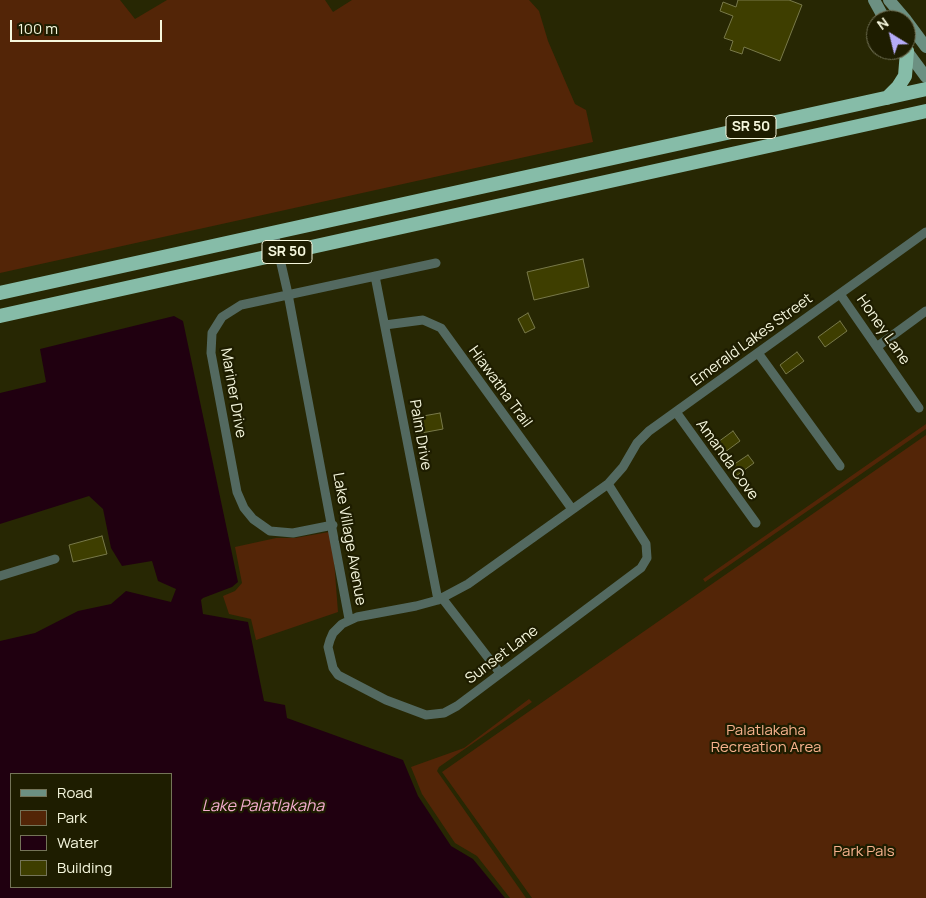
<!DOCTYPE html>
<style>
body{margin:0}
#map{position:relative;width:926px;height:898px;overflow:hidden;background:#272703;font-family:Manrope,sans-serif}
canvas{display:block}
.legend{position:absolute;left:10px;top:773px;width:162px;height:115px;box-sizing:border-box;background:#1e1d00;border:1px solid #747458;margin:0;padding:6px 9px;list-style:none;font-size:15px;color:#f6f7dd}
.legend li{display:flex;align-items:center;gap:10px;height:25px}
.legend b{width:25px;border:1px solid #747458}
.north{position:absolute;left:866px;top:10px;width:50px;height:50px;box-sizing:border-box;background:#1e1d00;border:1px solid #747458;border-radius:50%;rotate:324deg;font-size:14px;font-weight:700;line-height:20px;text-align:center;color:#f6f7dd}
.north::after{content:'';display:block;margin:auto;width:18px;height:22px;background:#b5acf8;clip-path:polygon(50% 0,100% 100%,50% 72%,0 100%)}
.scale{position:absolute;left:10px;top:20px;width:152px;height:22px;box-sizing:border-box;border:2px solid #f6f7dd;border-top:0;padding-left:6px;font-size:15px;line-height:18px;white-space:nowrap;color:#f6f7dd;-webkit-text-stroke:4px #1e1d00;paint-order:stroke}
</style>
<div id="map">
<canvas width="926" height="898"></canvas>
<ul class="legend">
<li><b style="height:6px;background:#6c9082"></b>Road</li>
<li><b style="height:14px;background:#532507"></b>Park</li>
<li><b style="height:14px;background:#200010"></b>Water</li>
<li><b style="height:14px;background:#3e3e00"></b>Building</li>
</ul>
<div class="north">N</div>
<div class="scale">100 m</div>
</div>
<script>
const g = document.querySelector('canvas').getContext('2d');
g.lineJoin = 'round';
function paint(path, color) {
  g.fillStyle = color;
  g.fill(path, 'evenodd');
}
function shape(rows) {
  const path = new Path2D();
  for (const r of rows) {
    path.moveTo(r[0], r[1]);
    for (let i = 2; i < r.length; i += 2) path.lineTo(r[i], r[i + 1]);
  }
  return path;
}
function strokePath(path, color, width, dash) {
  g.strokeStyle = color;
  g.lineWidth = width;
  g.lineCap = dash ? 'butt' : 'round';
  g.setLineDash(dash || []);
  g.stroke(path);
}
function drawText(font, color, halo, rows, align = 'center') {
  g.font = font + ' Manrope,sans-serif';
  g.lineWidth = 4.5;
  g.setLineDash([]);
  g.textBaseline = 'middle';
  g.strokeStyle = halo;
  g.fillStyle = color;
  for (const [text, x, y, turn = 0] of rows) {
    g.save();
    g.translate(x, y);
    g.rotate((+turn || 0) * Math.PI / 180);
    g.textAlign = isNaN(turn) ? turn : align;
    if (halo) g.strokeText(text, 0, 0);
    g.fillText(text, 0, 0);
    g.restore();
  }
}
const green = shape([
 [0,0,120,0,135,19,167,0,325,0,333,12,352,0,529,0,539,11,548,41,575,104,586,110,593,142,0,273],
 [926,424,926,429,705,582,703,579],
 [926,435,926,898,532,898,442,772],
 [329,532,334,560,338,612,256,640,251,619,229,614,223,596,235,591,242,583,235,547,276,538,295,538],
 [529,699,532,702,439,767,437,771,526,898,510,898,477,856,455,843,422,794,411,767,464,748]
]);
const water = shape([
 [174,316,183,321,187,340,238,582,232,587,203,598,201,600,203,614,248,622,264,701,285,705,287,718,403,760,418,796,451,846,473,859,505,898,0,898,0,641,35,633,78,611,111,604,126,591,171,602,176,589,158,581,152,561,122,566,111,548,103,509,89,496,0,524,0,393,46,382,40,349],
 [11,774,171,774,171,887,11,887]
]);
const building = shape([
 [738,0,789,0,802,5,780,61,744,47,742,54,730,50,733,41,724,38,733,16,720,11,723,2,736,7,738,0],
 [583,259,589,287,534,300,527,272,583,259],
 [528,313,535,328,525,333,518,319,528,313],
 [840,321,847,331,825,347,818,337,840,321],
 [797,352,804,361,786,374,780,365,797,352],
 [440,413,443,429,416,434,412,418,440,413],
 [733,431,740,441,721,455,714,445,733,431],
 [748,455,754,463,736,476,730,467,748,455],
 [102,536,107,554,73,562,69,545,102,536]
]);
const minor = shape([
 [274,233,288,294,349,619],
 [375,276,438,600],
 [840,294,919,408],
 [385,325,423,320,441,328,572,509],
 [878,346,926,311],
 [758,353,840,466],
 [676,412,756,523],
 [608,484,646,544,647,558,641,568,457,706,444,713,426,715,386,700,338,675,333,668,328,647,330,640,333,633,342,624,357,617,416,606,438,600,468,584,608,484,623,467,637,443,649,431,926,232],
 [333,525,293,533,270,531,253,519,244,508,237,492,211,353,212,333,222,317,241,305,436,263],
 [0,576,55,559],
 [442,598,500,673]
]);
const secondary = shape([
 [874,0,885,20],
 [889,0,906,20],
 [906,20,926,47],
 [906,50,926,77]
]);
const trunk = shape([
 [887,98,898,87,905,76,907,51],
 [0,293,926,89],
 [0,316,926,111]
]);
const shields = [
 [751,127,50],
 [287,252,50]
];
const shieldNames = [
 ["SR 50",751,127],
 ["SR 50",287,252]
];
const streetNames = [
 ["Honey Lane",883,330,55],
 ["Emerald Lakes Street",752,340,-36],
 ["Hiawatha Trail",500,387,54],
 ["Mariner Drive",233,393,80],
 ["Palm Drive",420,435,80],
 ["Amanda Cove",727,460,54],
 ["Lake Village Avenue",349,539,80],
 ["Sunset Lane",502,655,-37]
];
const parkNames = [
 ["Palatlakaha",766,731],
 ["Recreation Area",766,748],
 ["Park Pals",864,852]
];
const waterNames = [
 ["Lake Palatlakaha",263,807]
];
paint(green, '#532507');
paint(water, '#200010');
paint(building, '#3e3e00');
strokePath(building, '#787949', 1);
strokePath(minor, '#536960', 9);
strokePath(secondary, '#6c9082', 12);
strokePath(trunk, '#86bca8', 14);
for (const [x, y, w] of shields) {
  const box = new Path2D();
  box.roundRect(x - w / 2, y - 11.5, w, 23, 4);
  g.fillStyle = '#1e1d00';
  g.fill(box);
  strokePath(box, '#f6f7dd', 1);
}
drawText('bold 14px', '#f6f7dd', null, shieldNames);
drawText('15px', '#f6f7dd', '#1e1d00', streetNames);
drawText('15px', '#f7b28d', '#1e1d00', parkNames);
drawText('italic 16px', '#f5aed0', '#1e1d00', waterNames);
</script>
